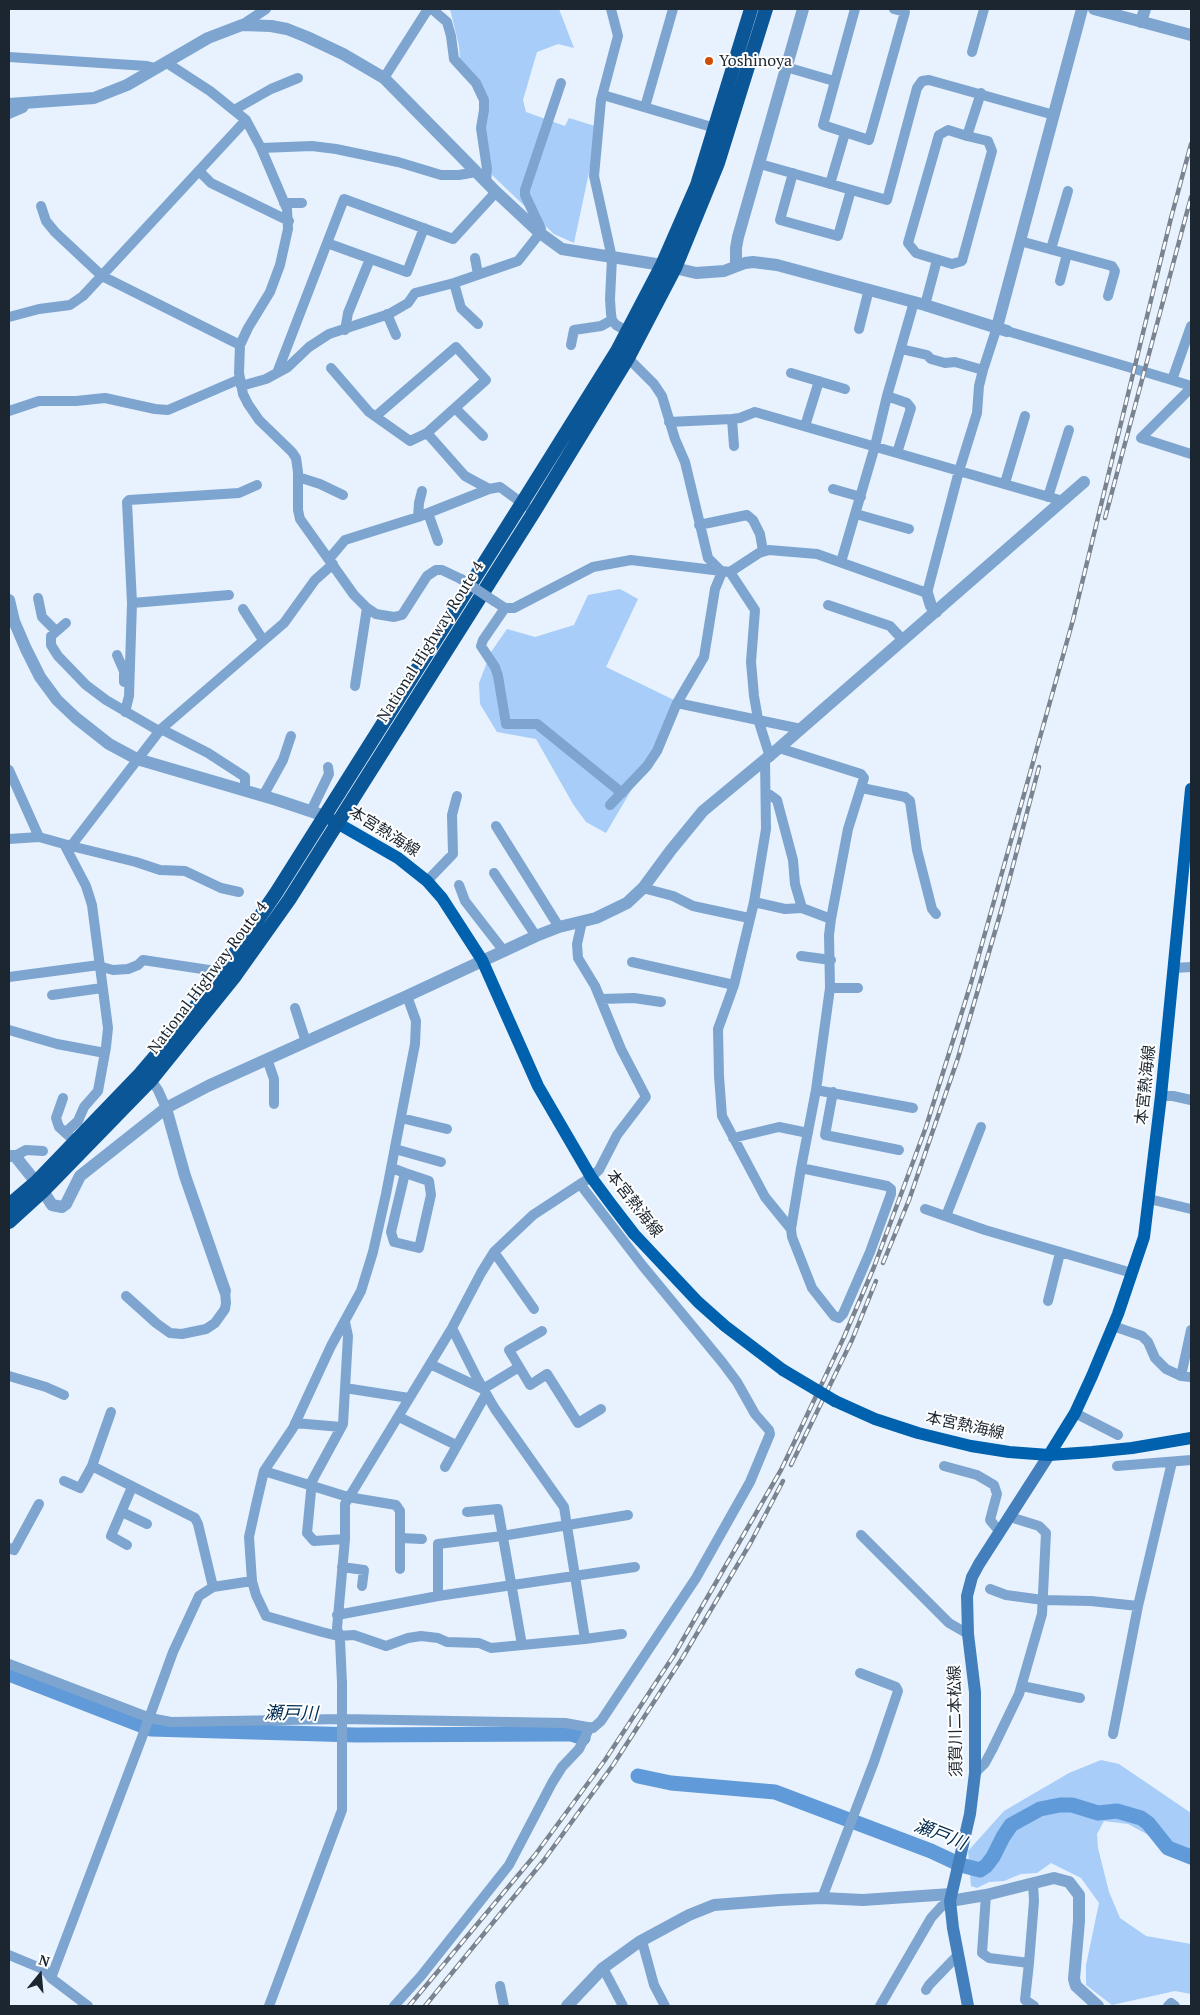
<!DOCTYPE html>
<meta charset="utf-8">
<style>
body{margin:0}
#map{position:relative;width:1200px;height:2015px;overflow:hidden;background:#e7f2fe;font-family:"PT Serif",serif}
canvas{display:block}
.frame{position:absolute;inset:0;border:10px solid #1c2631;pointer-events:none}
.north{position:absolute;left:15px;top:1950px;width:50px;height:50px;-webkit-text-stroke:4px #fff;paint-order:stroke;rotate:17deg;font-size:14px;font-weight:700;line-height:20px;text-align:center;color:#1c2631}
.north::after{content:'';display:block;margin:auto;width:18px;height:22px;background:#1c2631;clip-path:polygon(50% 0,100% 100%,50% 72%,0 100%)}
</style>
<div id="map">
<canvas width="1200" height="2015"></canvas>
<div class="frame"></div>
<div class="north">N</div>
</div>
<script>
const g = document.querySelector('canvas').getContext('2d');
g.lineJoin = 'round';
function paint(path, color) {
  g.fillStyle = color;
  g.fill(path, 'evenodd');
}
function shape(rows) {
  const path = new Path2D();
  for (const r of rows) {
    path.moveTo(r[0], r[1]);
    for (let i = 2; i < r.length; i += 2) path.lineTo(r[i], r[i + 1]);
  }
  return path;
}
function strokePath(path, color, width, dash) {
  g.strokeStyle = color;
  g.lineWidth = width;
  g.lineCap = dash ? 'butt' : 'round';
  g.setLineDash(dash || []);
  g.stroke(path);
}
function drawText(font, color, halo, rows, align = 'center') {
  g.font = font + ' "PT Serif","Noto Sans JP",serif';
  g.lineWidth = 4;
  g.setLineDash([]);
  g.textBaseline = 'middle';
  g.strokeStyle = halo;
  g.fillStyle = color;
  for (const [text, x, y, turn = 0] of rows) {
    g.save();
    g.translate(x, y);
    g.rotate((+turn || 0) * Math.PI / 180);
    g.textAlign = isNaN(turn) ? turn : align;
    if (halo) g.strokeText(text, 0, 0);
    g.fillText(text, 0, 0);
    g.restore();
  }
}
const green = shape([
 [450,9,559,9,574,48,558,44,537,52,523,100,526,112,565,126,569,118,595,126,591,163,574,243,554,234,492,175,485,129,489,107,460,60,459,46],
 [620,589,638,599,606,667,676,701,652,755,606,833,586,822,573,804,536,739,497,732,480,704,479,683,491,652,507,629,535,637,574,625,588,595],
 [1101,1760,1119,1764,1191,1813,1191,1852,1169,1846,1128,1824,1104,1821,1097,1834,1098,1848,1109,1892,1120,1918,1146,1936,1191,1944,1191,1994,1175,1991,1112,2005,1086,1985,1086,1965,1099,1903,1081,1878,1051,1863,1037,1873,1021,1874,1004,1881,989,1882,977,1888,971,1886,968,1851,1004,1811,1069,1773]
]);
const river = shape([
 [9,1674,151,1729,356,1735,558,1734,571,1734,583,1738],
 [638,1776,671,1783,775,1792,931,1851,961,1865,980,1870,986,1866,993,1857,1003,1837,1011,1825,1040,1809,1060,1805,1072,1805,1098,1813,1117,1811,1141,1818,1148,1823,1168,1848,1191,1857]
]);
const minor = shape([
 [432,9,447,22,451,36,454,59,476,83,484,100,484,110,481,128,487,169,486,182],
 [611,9,618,36,601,100,594,176,612,258,610,299,611,314,612,320,616,325,627,331],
 [855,9,823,125,869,140,905,12,894,9],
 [242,25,266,9],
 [972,52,984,9],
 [9,57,147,66,155,68],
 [167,63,210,91,246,120,261,148,287,209,288,229,280,265,270,292,248,328,240,345,239,373,243,394,248,404,259,420,292,452,296,458,298,472,298,510,300,519,354,595,367,608,376,614,394,617,402,615,427,576,436,570,442,570,461,579],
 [786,67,834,81],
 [384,78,428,9],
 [603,95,715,128],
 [645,107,673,9],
 [234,110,271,89,298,78],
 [9,114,23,108,26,103],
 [967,136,988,141,992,151,962,261,952,264,916,253,908,243,939,135,948,130,967,136,981,93],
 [261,148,312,146,336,149,398,162,441,175,459,175,476,172],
 [760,164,887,200,917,88,922,81,929,80,1054,115],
 [199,171,211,183,289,221],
 [793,173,780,220,838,236,851,190],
 [830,184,845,133],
 [284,203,302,203],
 [41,206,46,221,55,232,102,276,240,345],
 [1020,241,1112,266,1115,271,1108,296],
 [327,243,407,272,424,228],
 [1051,249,1068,191],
 [475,258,478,274],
 [1060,281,1067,254],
 [454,283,461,308,478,324],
 [925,305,937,260],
 [387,314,396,335],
 [9,317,39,309,70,305,83,296,246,120],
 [859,329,869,289],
 [345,330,348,313,370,259],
 [1007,331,1172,380,1191,326],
 [571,345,574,330,601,326,612,320],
 [901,349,927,355,931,359,945,363,955,362,983,370],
 [628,358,654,384,662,396,675,439,685,462,708,558,722,572,715,589,704,657,677,703,801,729],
 [331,368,369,412,410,441,427,433,486,380,456,347,376,416],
 [277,373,344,199,453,239,496,192],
 [791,373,845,389],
 [1172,380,1191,386],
 [241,386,266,379,288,367,309,347,329,334,389,314,408,303,415,293,454,283,518,261,540,233,541,229,525,195,525,190,561,83],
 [1191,388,1141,438,1191,454],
 [887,396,907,403,911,408,897,453],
 [455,408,483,436],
 [9,411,39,401,76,401,105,398,155,409,168,410,240,379],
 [732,419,734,446],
 [669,422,732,419,740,418,755,412,1063,501],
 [805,426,819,381],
 [427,433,465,476,489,489],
 [298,477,320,484,343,495],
 [1005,483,1025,416],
 [833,489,861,497],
 [1048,497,1069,430],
 [428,513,438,541],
 [856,514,909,529],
 [418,517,419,503,422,491],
 [699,525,747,515,753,520,760,534,763,551],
 [329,559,345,540,418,517,489,489,500,487,526,506],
 [841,562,875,446,887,396,914,302],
 [730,572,755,610,751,662,754,696,758,719,770,757],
 [38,598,42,617,56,631],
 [494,601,505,608,514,608,593,567,631,560,730,572,759,553,769,550,817,554,927,593,959,471,977,413,979,386,983,370,997,327],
 [132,603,229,595],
 [828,605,890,626,903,640],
 [505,608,483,640,481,646,495,667,498,676,506,724,537,724,622,793],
 [243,609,263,640],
 [66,623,51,636,51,645,58,656,86,685,106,700,159,731],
 [117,655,124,671,124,682],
 [355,686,367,608],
 [125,712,129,696,132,603,127,502,129,500,239,493,257,485],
 [161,729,208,753,245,777,245,791],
 [779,748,861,774,864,778,848,829,831,919,829,935,830,988,816,1090,801,1168,791,1229,792,1237,812,1288,834,1316,839,1318,843,1314,870,1252,891,1194,891,1189,887,1186,801,1168],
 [765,760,766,829,754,902,734,985,718,1029,719,1076,722,1116,765,1197,791,1229],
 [9,770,39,837],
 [862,788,905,797,910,801,917,850,932,909,936,914],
 [766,792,777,800,793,860,795,884,802,908],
 [263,796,283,760,291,736],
 [610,805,647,766,657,751,677,703],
 [311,811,329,774,328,767],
 [496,826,559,927],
 [9,839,39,837,64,844,86,886,92,905,108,1028,106,1047,98,1091,84,1107,78,1121,66,1132],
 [64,844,71,846,161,729,284,623,315,580,333,564],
 [71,846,136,862,160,870,185,871,221,888,239,892],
 [494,873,536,936],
 [427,881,453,854,452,815,457,796],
 [459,885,465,901,503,950],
 [643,888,673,896,693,906,749,918],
 [754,902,785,909,802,908,831,919],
 [801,956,831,960],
 [632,962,734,985],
 [1174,968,1191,967],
 [9,977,99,965,102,967,113,970,128,969,138,965,143,960,222,972],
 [830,988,858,988],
 [52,995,102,988],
 [407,996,416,1021,415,1044,386,1194,373,1252,361,1291,331,1346,293,1428,264,1471,256,1505,249,1537,252,1581,256,1595,266,1616,322,1632,338,1636,354,1635,386,1646,408,1638,421,1636,438,1638,447,1642,479,1643,491,1648,585,1639,564,1507,495,1409,477,1378,452,1328],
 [601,999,634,998,661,1002],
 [295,1008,306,1042],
 [9,1030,57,1044,105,1053],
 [267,1059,274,1079,274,1104],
 [151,1080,158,1090,166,1108],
 [816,1090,913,1108],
 [833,1092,825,1135,899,1150],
 [1161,1096,1173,1096,1191,1100],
 [63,1098,56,1118,59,1127,69,1136],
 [401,1118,447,1129],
 [733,1138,779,1127,808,1133],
 [395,1149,441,1162],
 [15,1156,26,1150,43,1151],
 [392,1168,405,1173,429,1181,431,1195,419,1248,394,1242,391,1232,405,1173],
 [1149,1199,1191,1209],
 [925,1209,985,1230,1132,1273],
 [946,1216,981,1127],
 [494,1252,534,1309],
 [126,1296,156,1323,170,1333,182,1334,206,1329,215,1323,225,1309,226,1303,225,1291],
 [1048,1301,1060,1253],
 [345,1322,348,1336,343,1424,312,1481,307,1533,314,1541,345,1539],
 [1113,1326,1142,1336,1148,1342,1155,1358,1166,1369,1181,1376,1191,1377],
 [542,1331,509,1350,530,1385,547,1374,578,1423,601,1409],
 [430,1364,483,1389,519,1367],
 [9,1376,46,1387,64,1395],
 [1181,1376,1191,1330],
 [345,1388,409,1398],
 [1075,1413,1118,1435],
 [399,1417,456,1445],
 [295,1423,341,1427],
 [92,1466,195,1518,198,1524,213,1587],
 [944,1466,977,1475,994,1485,997,1494,990,1520,1000,1532],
 [1117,1466,1191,1460],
 [445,1467,486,1394],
 [264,1471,348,1497,396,1505,400,1511,400,1569],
 [64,1481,80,1488,92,1466,111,1412],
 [122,1512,147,1524],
 [467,1512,498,1509,522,1645],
 [861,1535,949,1623,968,1634],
 [401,1538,422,1539],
 [127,1545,111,1536,132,1487],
 [9,1548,14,1550,39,1504],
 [342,1567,364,1570,362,1586],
 [990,1589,1006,1595,1043,1600,1091,1601,1138,1606],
 [438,1596,438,1544,502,1536,628,1515],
 [337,1615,438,1596,635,1567],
 [585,1639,622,1634],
 [9,1664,150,1718,171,1722,342,1719,565,1723,593,1728,601,1721,696,1578,750,1482,770,1434,769,1430,755,1414,737,1382,722,1362,642,1265,580,1184],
 [1022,1686,1080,1698],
 [1113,1734,1138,1606,1172,1462],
 [975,1773,985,1763,992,1750,1019,1694,1042,1614,1046,1533,1039,1526,1010,1517],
 [986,1895,982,1953,989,1958,1029,1963,1025,2000,1034,2006],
 [822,1898,874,1762,898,1691,896,1687,860,1673],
 [642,1941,654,1985,665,2006],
 [9,1955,45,1970,51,1978,88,2006],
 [1029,1963,1034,1901,1033,1883],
 [603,1968,623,2006],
 [51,1978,144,1732,173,1652,199,1596,213,1587,252,1581],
 [500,1986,504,2006],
 [926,1990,929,1985,958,1955],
 [269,2006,342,1810,342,1683,340,1640,337,1628,345,1539,345,1504,452,1328,481,1273,494,1252,533,1215,591,1177,599,1170,617,1135,646,1097,621,1049,595,986,578,958,577,944,582,922],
 [394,2006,421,1976,509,1865,552,1783,562,1767,579,1749,590,1727],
 [880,2006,931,1918,941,1907,950,1901],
 [1168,2006,1171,2003,1175,2006]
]);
const tertiary = shape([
 [1094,9,1191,35],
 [1141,22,1145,9],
 [9,104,94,98,127,85,208,38,242,25,271,26,287,29,307,37,343,54,384,78,496,192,540,233,562,249,662,265,696,273,724,271,745,263,753,262,777,265,925,305,1007,331],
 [736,266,736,248,738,237,803,9],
 [997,327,1082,9],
 [927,593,931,606,936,612],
 [9,600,14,621,26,649,40,677,57,700,76,718,109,744,137,759,277,800,325,816],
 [166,1108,185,1176,225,1291],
 [9,1156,15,1156,43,1191,52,1205,62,1207,66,1204,80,1176,166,1108,208,1086,407,996,536,936,559,927,596,918,627,903,643,888,671,850,703,811,779,748,1084,482],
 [950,1901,986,1895,1054,1878,1069,1882,1079,1895,1079,1921,1074,1979,1076,1986,1098,2006],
 [567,2006,603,1968,639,1942,689,1915,714,1905,780,1900,822,1898,863,1900,951,1894]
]);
const secondary = shape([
 [968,2006,953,1928,950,1901,970,1814,975,1773,975,1692,968,1634,967,1596,972,1577,979,1564,1049,1455]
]);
const primary = shape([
 [325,816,398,858,427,881,442,898,482,960,538,1086,591,1177,611,1204,634,1234,698,1302,725,1326,783,1370],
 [835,1401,875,1419,918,1433,971,1446,1009,1452,1049,1455,1092,1452,1132,1448,1191,1438],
 [1049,1455,1075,1413,1092,1376,1118,1314,1144,1237,1161,1096,1191,789]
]);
const trunk = shape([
 [9,1205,36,1182,140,1074,175,1033,222,972,276,893,522,503,617,351,662,265,697,185,751,9],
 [9,1222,43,1191,151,1080,235,976,289,900,534,512,628,358,675,268,718,163,766,9]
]);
const rail = shape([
 [1105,518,1191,197],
 [883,1263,909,1200,958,1058,1001,911,1039,767],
 [791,1465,852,1340,876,1281],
 [409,2006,535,1855,605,1760,674,1655,781,1470,844,1337,874,1267,926,1127,971,983,1073,620,1171,218,1191,144],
 [425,2006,544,1860,613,1765,683,1657,751,1542,783,1481]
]);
const minorBridge = shape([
 [461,579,494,601]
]);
const primaryBridge = shape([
 [783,1370,835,1401]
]);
const markers = [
 [709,61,5,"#d14d03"]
];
const poiNames = [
 ["Yoshinoya",719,61]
];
const streetNames = [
 ["National Highway Route 4",431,642,-58],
 ["本宮熱海線",384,832,32],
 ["National Highway Route 4",208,978,-53],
 ["本宮熱海線",1146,1085,-84],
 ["本宮熱海線",634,1204,52],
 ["本宮熱海線",965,1426,12],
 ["須賀川二本松線",956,1721,-91]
];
const waterNames = [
 ["瀬戸川",291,1714,1],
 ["瀬戸川",940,1835,21]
];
paint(green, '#a7cdf8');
strokePath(river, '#619ad8', 15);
strokePath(minor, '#7ea5d0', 10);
strokePath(tertiary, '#7ea5d0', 12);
strokePath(secondary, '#437fbd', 12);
strokePath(primary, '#0061ae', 12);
strokePath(trunk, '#0b5696', 14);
strokePath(rail, '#7a8490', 4.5);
strokePath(rail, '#fff', 2.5, [8]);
strokePath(minorBridge, '#7ea5d0', 10);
strokePath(primaryBridge, '#0061ae', 12);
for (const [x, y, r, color] of markers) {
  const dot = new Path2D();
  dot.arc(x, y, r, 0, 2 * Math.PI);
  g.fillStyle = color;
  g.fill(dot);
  strokePath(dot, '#fff', 2);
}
drawText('16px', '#1c2631', '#fff', poiNames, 'left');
drawText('16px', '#1c2631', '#fff', streetNames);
drawText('italic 18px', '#002a50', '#fff', waterNames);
</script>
